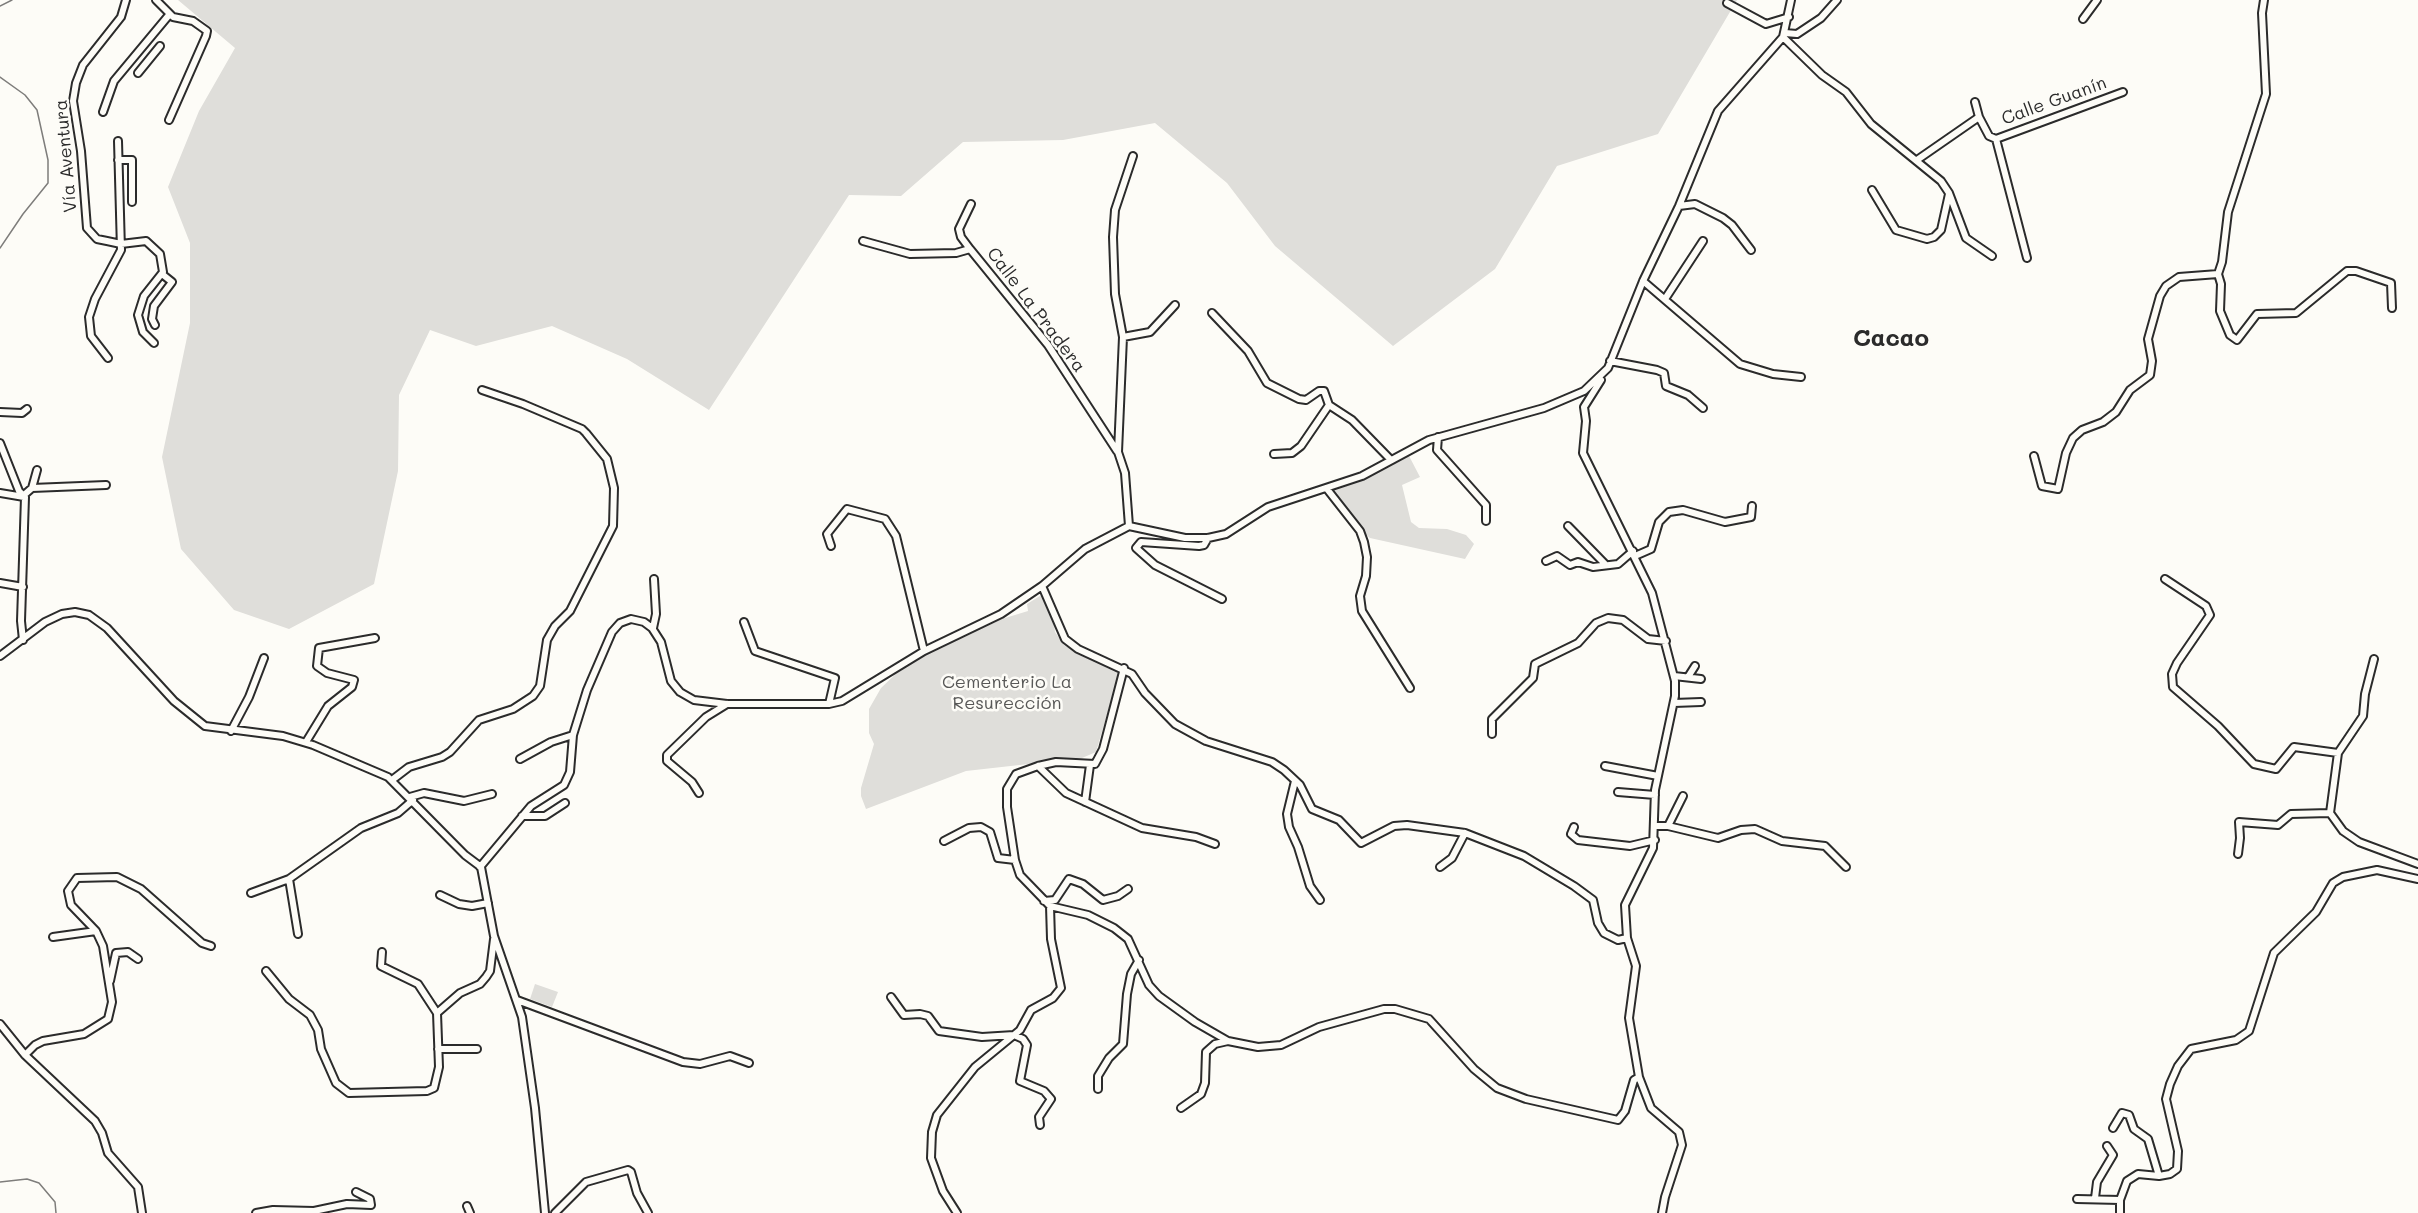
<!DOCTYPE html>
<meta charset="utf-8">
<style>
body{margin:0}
canvas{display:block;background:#fdfcf7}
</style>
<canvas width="2418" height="1213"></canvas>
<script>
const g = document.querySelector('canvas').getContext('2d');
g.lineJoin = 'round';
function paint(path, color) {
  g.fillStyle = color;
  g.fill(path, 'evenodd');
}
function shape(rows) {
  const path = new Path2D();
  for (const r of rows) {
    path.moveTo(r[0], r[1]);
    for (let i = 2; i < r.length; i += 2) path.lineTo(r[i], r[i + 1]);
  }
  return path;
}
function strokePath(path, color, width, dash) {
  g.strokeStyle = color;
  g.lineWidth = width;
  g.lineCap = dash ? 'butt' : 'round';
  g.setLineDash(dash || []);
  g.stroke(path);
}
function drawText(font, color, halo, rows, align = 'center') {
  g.font = font + ' Mali,sans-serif';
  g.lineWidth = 5;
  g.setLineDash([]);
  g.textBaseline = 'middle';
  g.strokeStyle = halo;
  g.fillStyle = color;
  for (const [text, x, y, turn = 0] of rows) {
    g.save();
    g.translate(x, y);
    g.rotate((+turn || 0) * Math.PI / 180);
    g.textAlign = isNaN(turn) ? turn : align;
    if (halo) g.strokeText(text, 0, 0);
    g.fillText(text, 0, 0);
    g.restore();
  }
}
const green = shape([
 [178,0,1737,0,1658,134,1557,166,1495,269,1393,346,1275,246,1227,183,1155,123,1063,140,963,142,901,196,849,195,709,410,627,359,552,326,476,346,430,330,399,395,398,471,374,584,289,629,234,610,181,549,162,457,190,323,190,243,168,187,199,111,235,48],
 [1408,454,1420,477,1402,485,1411,522,1419,528,1447,529,1466,535,1474,544,1465,559,1370,538,1344,517,1325,491,1359,481],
 [1043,594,1053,614,1055,632,1064,645,1079,654,1120,670,1096,752,1082,758,966,771,866,809,861,796,861,788,874,744,869,733,869,709,881,688,902,668,979,626,1028,611,1027,604],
 [535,984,558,992,552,1007,530,999]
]);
const stream = shape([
 [0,6,12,0],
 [0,77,25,95,37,110,48,160,48,183,23,214,0,248],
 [0,1182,27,1179,39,1183,55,1202,56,1213]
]);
const minor = shape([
 [126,0,121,17,83,65,76,83,73,101,81,151,87,228,97,239,107,241,121,244,146,241,160,254,163,272,144,296,138,315,143,332,154,343],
 [156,0,173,17,193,21,207,31,206,36,169,120],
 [2264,0,2262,13,2266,94,2228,212,2222,262,2218,274,2221,284,2220,311,2230,335,2237,340,2257,314,2296,313,2347,271,2356,271,2391,283,2392,308],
 [1727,3,1766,24,1789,17],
 [2083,19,2097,0],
 [1785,33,1797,34,1821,18,1837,0],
 [1783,37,1822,75,1846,92,1871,124,1941,181,1949,193,1966,238,1992,256],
 [138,73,160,46],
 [1975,102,1979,117,1989,136,1996,139,2027,258],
 [103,112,114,81,169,15],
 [1996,139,2123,92],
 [118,160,132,160,132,202],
 [1917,160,1979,117],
 [1872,190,1896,230,1927,239,1934,237,1941,230,1949,194],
 [1679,206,1695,204,1723,218,1732,225,1751,250],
 [863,241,910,254,956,253,970,249,1048,345,1117,451],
 [970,249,961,237,959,229,971,204],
 [1643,281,1740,364,1773,374,1801,377],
 [1665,299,1703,241],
 [1212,313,1248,351,1267,383,1299,399,1306,400,1319,391,1324,391,1329,405,1352,420,1391,460],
 [155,325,152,319,154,306,172,282,162,274],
 [1123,337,1150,332,1175,305],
 [108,358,91,336,89,317,95,299,121,250,118,141],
 [1610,361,1657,370,1664,373,1666,386,1688,395,1703,408],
 [1601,380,1584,407,1586,421,1583,453,1652,593,1675,681,1675,696,1655,790,1653,848,1625,905,1627,938,1636,966,1629,1018,1639,1077,1651,1108,1679,1132,1682,1145,1665,1197,1662,1213],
 [0,412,22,413,27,409],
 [1438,437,1437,450,1486,505,1486,521],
 [0,443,19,491,25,497,21,621,23,640],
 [1274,454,1292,453,1301,446,1329,405],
 [2034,456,2042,486,2058,489,2066,453,2073,438,2082,430,2103,422,2116,412,2130,390,2150,375,2152,361,2148,339,2160,296,2166,286,2179,277,2218,274],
 [32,488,37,470],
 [1327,489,1360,531,1364,542,1367,557,1366,576,1360,596,1362,611,1410,688],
 [0,493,24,497],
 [24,495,32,488,106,485],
 [1129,526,1125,473,1118,452,1123,337,1115,294,1113,237,1115,210,1133,156],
 [1568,526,1606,565],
 [1208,538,1204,545,1199,546,1141,542,1136,548,1155,565,1222,599],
 [831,546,827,534,847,509,885,519,896,536,924,651],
 [1635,556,1651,549,1659,522,1669,512,1683,510,1725,522,1751,517,1752,506],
 [1546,561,1557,556,1570,565,1578,562,1593,567,1618,564,1633,551],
 [2165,579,2206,606,2210,615,2177,663,2172,674,2173,687,2218,726,2254,764,2276,769,2294,747,2338,753],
 [0,583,23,587],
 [1042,586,1065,639,1078,649,1132,674,1145,693,1175,724,1206,741,1272,762,1284,770,1300,785,1312,809,1339,820,1361,843,1394,826,1407,825,1465,833,1524,856,1574,886,1593,900,1598,923,1604,933,1618,940,1627,938],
 [744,622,755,651,835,678,829,704],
 [653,628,656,614,654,579],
 [0,656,45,622,62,614,75,612,89,615,107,628,174,701,205,726,283,736,313,745,388,777,465,855,481,867,494,936,522,1017,535,1108,545,1213],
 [2374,659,2365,694,2363,716,2338,753,2330,813,2343,831,2359,842,2418,864],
 [1674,676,1701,679],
 [1688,677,1695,666],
 [1674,703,1701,702],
 [231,731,249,697,264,658],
 [1492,734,1492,719,1533,678,1535,664,1578,643,1596,623,1608,618,1623,620,1648,639,1666,641],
 [306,742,328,706,352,687,354,680,327,673,317,666,319,648,375,638],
 [520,759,551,742,573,735],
 [1038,766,1066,793,1142,828,1196,837,1215,844],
 [1605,766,1658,776],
 [392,780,409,767,442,757,450,752,479,720,513,709,533,696,540,686,547,640,555,626,570,611,613,526,614,488,607,459,586,433,582,429,523,404,482,390],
 [1295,781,1287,814,1289,827,1298,847,1310,886,1320,900],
 [1618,792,1655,795],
 [699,793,692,782,667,761,667,755,706,717,727,704],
 [410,797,424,793,464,801,492,794],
 [1085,802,1090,765],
 [522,816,545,816,565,803],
 [1655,826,1668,826,1718,838,1741,830,1755,829,1782,841,1825,846,1846,867],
 [1668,826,1683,796],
 [1574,827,1571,834,1578,840,1630,846,1655,840],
 [944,841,969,828,981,827,990,832,998,858,1015,860],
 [2238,854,2240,838,2239,822,2278,825,2291,814,2330,813],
 [480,867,531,806,564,785,570,772,573,735,587,690,612,632,620,623,631,619,644,622,652,628,661,642,671,681,680,692,694,700,727,704,829,704,842,701,924,651,1001,614,1042,586,1085,549,1129,526,1185,538,1208,538,1226,534,1268,507,1362,476,1429,440,1544,408,1584,391,1608,368,1643,281,1679,206,1718,111,1783,37,1791,0],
 [1440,867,1452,858,1465,833],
 [251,893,289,879],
 [440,895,459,904,472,906,488,903],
 [1044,901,1055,900,1069,879,1083,884,1103,900,1118,896,1128,889],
 [1050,906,1088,915,1114,928,1128,939,1149,985,1159,996,1195,1022,1228,1041,1258,1047,1281,1045,1319,1027,1384,1009,1395,1009,1429,1019,1474,1069,1497,1088,1526,1099,1618,1120,1625,1111,1634,1080,1639,1077],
 [298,934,289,879,361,828,398,813,413,800],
 [53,937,96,931],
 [382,952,381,966,418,984,437,1013],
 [266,971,289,999,310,1015,318,1030,321,1049,336,1083,349,1093,427,1091,434,1088,439,1067,437,1013,460,993,480,984,486,977,490,971,494,939],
 [110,981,116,953,128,952,138,959],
 [891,997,904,1015,920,1014,928,1016,939,1031,982,1037,1014,1035,1023,1039,1027,1045,1020,1081,1044,1091,1051,1099,1039,1117,1040,1125],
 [517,1000,683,1062,700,1064,730,1056,749,1063],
 [0,1024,25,1055,95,1121,102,1133,108,1153,138,1187,142,1213],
 [438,1049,477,1049],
 [25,1055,35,1045,43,1041,84,1034,108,1019,112,1002,103,946,96,931,71,905,68,891,77,878,117,877,141,889,202,943,211,946],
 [1098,1089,1098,1076,1109,1058,1123,1044,1127,994,1131,974,1139,960],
 [1181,1108,1201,1094,1205,1083,1206,1052,1215,1044,1228,1041],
 [2113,1128,2122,1113,2129,1115,2134,1129,2148,1139,2159,1176],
 [2095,1198,2097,1182,2113,1155,2107,1146],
 [2077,1199,2120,1200],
 [467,1206,470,1213],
 [256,1213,273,1210,314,1211,347,1204,371,1205,370,1199,356,1192],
 [555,1213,586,1182,628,1170,631,1172,637,1193,648,1213],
 [957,1213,943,1191,931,1158,932,1132,937,1115,975,1067,1020,1030,1031,1010,1053,998,1061,988,1051,939,1050,906,1020,875,1015,860,1007,807,1007,789,1016,774,1038,766,1056,762,1095,764,1103,749,1124,668],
 [2120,1213,2120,1200,2127,1181,2138,1174,2159,1176,2170,1174,2177,1169,2178,1151,2166,1099,2170,1084,2178,1066,2191,1049,2236,1040,2249,1031,2274,953,2316,912,2333,883,2343,877,2377,870,2418,879]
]);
const streetNames = [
 ["Calle Guanín",2054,101,-20],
 ["Vía Aventura",66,156,-95],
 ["Calle La Pradera",1036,310,53]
];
const parkNames = [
 ["Cementerio La",1007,682],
 ["Resurección",1007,703]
];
const districtNames = [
 ["Cacao",1891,339]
];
paint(green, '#dfdeda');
strokePath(stream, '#7e7d7b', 1.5);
strokePath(minor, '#2b2b2b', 10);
strokePath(minor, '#fdfcf7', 6);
drawText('18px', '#2b2b2b', '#fdfcf7', streetNames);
drawText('18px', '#585857', '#fdfcf7', parkNames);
drawText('bold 24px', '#2b2b2b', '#fdfcf7', districtNames);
</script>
